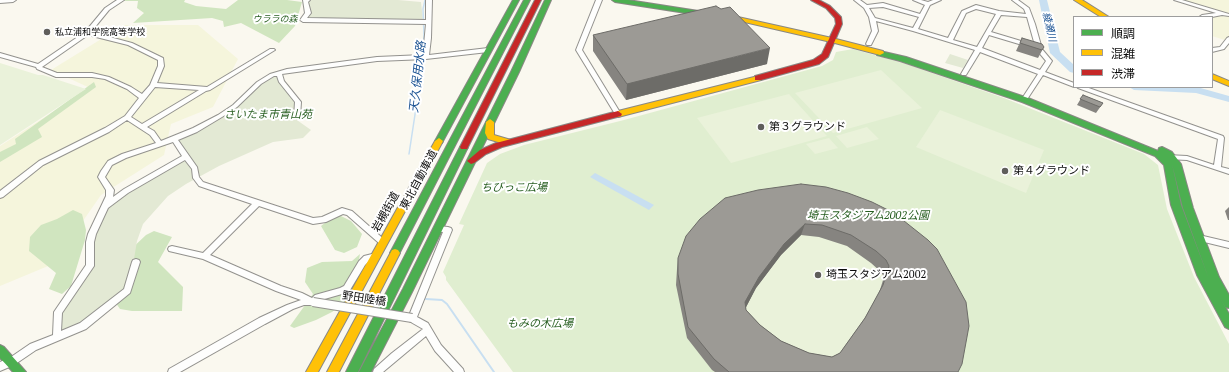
<!DOCTYPE html>
<meta charset="utf-8">
<style>
body{margin:0}
#map{position:relative;width:1229px;height:372px;overflow:hidden;background:#faf8ef;font-family:"PT Serif","Noto Sans JP",serif}
canvas{display:block}
.legend{position:absolute;left:1073px;top:16px;width:140px;height:72px;box-sizing:border-box;background:#fff;border:1px solid #9d9d9d;margin:0;padding:5px 7px;list-style:none;font-size:12px;color:#0b0b0b}
.legend li{display:flex;align-items:center;gap:8px;height:20px}
.legend b{width:20px;border:1px solid #9d9d9d}
</style>
<div id="map">
<canvas width="1229" height="372"></canvas>
<ul class="legend">
<li><b style="height:5px;background:#4caf50"></b>順調</li>
<li><b style="height:5px;background:#ffc107"></b>混雑</li>
<li><b style="height:5px;background:#c62828"></b>渋滞</li>
</ul>
</div>
<script>
const g = document.querySelector('canvas').getContext('2d');
g.lineJoin = 'round';
function paint(path, color) {
  g.fillStyle = color;
  g.fill(path, 'evenodd');
}
function shape(rows) {
  const path = new Path2D();
  for (const r of rows) {
    path.moveTo(r[0], r[1]);
    for (let i = 2; i < r.length; i += 2) path.lineTo(r[i], r[i + 1]);
  }
  return path;
}
function strokePath(path, color, width, dash) {
  g.strokeStyle = color;
  g.lineWidth = width;
  g.lineCap = dash ? 'butt' : 'round';
  g.setLineDash(dash || []);
  g.stroke(path);
}
function drawText(font, color, halo, rows, align = 'center') {
  g.font = font + ' "PT Serif","Noto Sans JP",serif';
  g.lineWidth = 4;
  g.setLineDash([]);
  g.textBaseline = 'middle';
  g.strokeStyle = halo;
  g.fillStyle = color;
  for (const [text, x, y, turn = 0] of rows) {
    g.save();
    g.translate(x, y);
    g.rotate((+turn || 0) * Math.PI / 180);
    g.textAlign = isNaN(turn) ? turn : align;
    if (halo) g.strokeText(text, 0, 0);
    g.fillText(text, 0, 0);
    g.restore();
  }
}
const farmland = shape([
 [1180,0,1229,0,1229,40,1228,41,1212,36,1212,17,1225,14],
 [124,25,198,25,238,59,213,107,171,124,164,155,101,195,53,264,0,286,0,146,90,88,51,70]
]);
const green = shape([
 [853,49,906,64,1004,98,1144,154,1158,165,1167,209,1194,277,1229,344,1229,372,513,372,446,280,446,277,443,272,464,225,459,224,487,163,500,154,524,145,624,120,822,66,833,60,836,52]
]);
const forest = shape([
 [125,0,185,0,184,2,196,6,226,9,238,0,287,0,302,2,295,26,279,43,241,23,224,27,223,21,212,18,133,23,144,13,137,8,138,1,124,1],
 [94,82,96,87,38,129,42,137,0,162,0,152,16,144,15,139],
 [73,210,82,214,86,230,85,240,71,286,62,294,49,289,56,273,29,251,30,237,41,225,57,219],
 [341,216,351,221,362,234,357,247,344,253,335,250,321,226,330,219],
 [154,231,172,237,158,262,183,287,182,311,132,311,120,309,111,296,127,253,146,235],
 [360,254,355,282,346,302,332,312,316,320,294,328,290,326,313,294,305,282,307,268,322,262,352,261]
]);
const cemetery = shape([
 [310,0,398,0,421,2,423,20,307,18,311,12,308,1],
 [950,54,968,60,963,68,945,63],
 [276,75,279,76,296,103,294,118,311,130,303,138,273,142,219,166,186,184,168,196,143,224,137,241,134,259,122,291,86,321,61,332,61,311,93,267,93,242,99,222,109,205,127,192,190,157,178,140,205,127,233,110,261,83]
]);
const pitch = shape([
 [0,63,38,75,43,75,86,89,0,145],
 [881,70,922,108,833,133,795,93],
 [789,94,827,136,731,163,697,118],
 [940,110,1044,150,1026,193,916,147],
 [867,127,879,139,847,148,836,136],
 [829,138,838,148,815,154,806,144],
 [868,213,913,372,715,372,712,370,687,338,705,263]
]);
const water = shape([
 [595,173,654,205,649,210,590,177]
]);
const streamFar1 = shape([
 [409,154,421,75,424,35,423,9,425,0]
]);
const stream = shape([
 [426,299,442,300,447,304,494,372]
]);
const river = shape([
 [1039,0,1047,0,1060,52,1074,65,1074,73,1070,72,1050,53,1039,0],
 [1129,87,1197,87,1229,96,1229,102,1196,93,1134,90,1129,87]
]);
const street = shape([
 [0,0,16,0,13,2,0,3,0,0],
 [117,0,124,0,109,10,91,32,132,43,163,58,164,66,157,83,207,87,270,49,274,49,275,50,210,90,206,91,147,127,154,131,161,141,193,128,218,115,233,105,257,82,270,74,287,69,377,57,423,55,426,24,303,22,300,20,305,13,303,0,310,0,308,2,311,13,307,18,426,20,426,0,432,0,431,38,429,55,488,48,491,50,488,52,426,59,377,61,282,74,284,81,301,102,300,117,297,119,294,117,295,102,279,82,277,76,274,76,261,84,237,107,222,117,197,132,178,140,197,167,199,177,203,182,313,218,322,217,342,208,352,211,387,242,386,244,383,245,380,244,347,215,343,214,326,222,313,224,259,206,210,255,281,286,302,293,312,298,315,295,340,288,344,286,359,261,364,256,376,253,379,254,380,256,379,258,369,261,365,265,350,290,342,294,321,300,316,304,313,305,304,305,293,309,265,324,180,372,168,372,169,369,259,318,287,305,301,300,276,291,203,259,169,251,168,249,169,247,172,246,203,253,252,204,199,186,193,178,192,169,185,160,128,193,108,208,96,234,94,242,94,266,62,313,61,331,80,323,124,289,132,262,133,260,136,259,139,260,140,262,130,293,86,329,36,350,14,365,0,371,0,362,11,357,30,344,53,335,54,312,86,265,86,242,88,234,106,196,106,190,98,177,101,171,108,161,122,154,156,143,150,135,127,120,109,132,43,165,3,197,0,198,0,191,39,161,105,128,125,116,139,98,127,89,105,79,92,77,56,77,37,69,36,67,0,57,0,53,38,64,85,32,105,8,117,0],
 [88,35,128,45,158,60,158,66,150,85,142,94,131,87,109,77,92,73,57,73,42,67,88,35],
 [155,87,199,90,142,124,131,117,155,87],
 [173,142,182,156,124,189,113,197,114,190,105,177,112,165,126,158,173,142],
 [596,0,602,0,582,50,621,114,618,116,615,114,576,50,596,0],
 [854,0,860,0,867,5,883,3,920,14,925,5,913,0,921,0,928,2,933,0,941,0,930,5,918,29,948,38,962,11,976,5,999,11,1026,14,1024,9,1012,0,1018,0,1029,8,1035,24,1042,49,1052,61,1045,72,1074,83,1074,87,1043,75,1028,98,1024,98,1023,97,1038,74,980,52,966,75,962,75,961,74,975,50,913,31,876,21,878,31,871,45,867,45,866,44,872,31,869,17,864,8,854,0],
 [883,7,919,17,913,28,875,18,869,8,883,7],
 [976,9,996,14,977,47,953,40,966,13,976,9],
 [1001,15,1027,17,1036,49,1046,61,1040,70,982,48,989,35,1029,47,1032,45,1031,44,991,32,1001,15],
 [1174,0,1182,0,1229,14,1229,16,1222,15,1212,17,1199,17,1202,15,1216,13,1174,0],
 [1229,37,1229,43,1224,49,1212,52,1212,48,1220,47,1227,38,1229,37],
 [1077,87,1086,87,1223,136,1224,138,1221,167,1229,169,1229,174,1187,160,1167,159,1164,157,1167,155,1187,156,1214,165,1218,139,1078,88,1077,87],
 [438,226,448,227,451,228,452,230,417,317,428,323,441,345,463,369,464,372,454,372,435,351,426,336,383,372,373,372,374,369,392,353,423,329,409,321,408,318,443,232,435,231,434,229,435,227,438,226],
 [1199,235,1229,242,1229,248,1196,240,1195,238,1196,236,1199,235]
]);
const fast = shape([
 [513,0,519,0,443,141,442,143,436,143,435,141,513,0],
 [524,0,530,0,398,256,395,257,392,256,390,253,524,0],
 [545,0,551,0,519,72,412,292,371,372,359,372,403,289,511,72,545,0],
 [612,0,628,0,705,12,708,14,705,16,615,2,612,0],
 [877,51,880,51,906,57,1028,98,1158,151,1159,148,1162,147,1172,152,1181,164,1193,208,1219,277,1229,295,1229,308,1225,307,1218,294,1229,314,1229,329,1225,327,1197,275,1171,205,1164,165,1155,156,1022,102,900,61,877,55,877,51],
 [1172,164,1183,208,1209,279,1181,205,1172,164],
 [464,144,468,147,358,372,346,372,460,147,464,144],
 [0,345,4,347,26,372,13,372,0,358,0,345]
]);
const slow = shape([
 [1074,0,1082,0,1109,17,1101,17,1074,0],
 [729,15,832,38,883,51,884,53,880,55,831,42,727,18,726,17,729,15],
 [1212,74,1229,81,1229,86,1212,79,1212,74],
 [758,76,761,76,761,80,618,117,614,114,618,111,758,76],
 [490,119,494,122,494,135,511,140,512,142,511,144,508,145,488,139,485,133,486,122,490,119],
 [439,138,443,141,318,372,306,372,435,141,439,138],
 [395,249,398,250,400,253,339,372,327,372,392,250,395,249]
]);
const jam = shape([
 [535,0,541,0,468,147,467,149,461,149,460,147,535,0],
 [811,0,819,0,830,6,841,17,842,24,828,57,819,64,761,80,755,80,755,76,813,60,822,54,836,24,835,18,826,8,811,0],
 [618,111,622,114,621,116,502,147,486,154,474,163,471,164,467,161,480,150,496,143,618,111]
]);
const streetBridge = shape([
 [313,302,412,318]
]);
const wall = shape([
 [593,35,767,64,626,100,593,51],
 [1022,38,1044,47,1038,58,1016,51],
 [1083,95,1103,103,1096,113,1077,105],
 [848,193,958,372,715,372,712,370,687,338,676,285,677,269,678,258],
 [801,235,819,237,847,246,871,263,881,272,884,277,879,293,865,318,840,353,832,357,809,353,781,341,760,325,746,310,746,307,756,288,781,255],
 [1229,207,1229,220,1228,220,1225,211]
]);
const shadedWall = shape([
 [770,48,767,64,626,100,627,84],
 [805,224,801,235,781,255,756,288,743,313,745,302,759,277,784,244]
]);
const building = shape([
 [716,6,721,9,730,7,770,48,627,84,593,35,716,6],
 [1022,38,1042,44,1044,47,1042,50,1020,43,1022,38],
 [1083,95,1103,103,1100,107,1080,99,1083,95],
 [801,184,826,187,848,193,872,202,894,213,928,240,937,249,966,302,969,326,962,364,958,372,729,372,714,359,688,327,678,274,678,258,686,236,700,219,725,198,758,190,801,184],
 [805,224,822,225,851,235,876,251,886,260,889,266,883,285,865,318,840,353,832,357,809,353,781,341,760,325,746,310,745,302,759,277,784,244,805,224]
]);
const markers = [
 [47,32,4,"#5f5e5b"],
 [761,127,4,"#5f5e5b"],
 [1005,171,4,"#5f5e5b"],
 [818,275,4,"#5f5e5b"]
];
const farParknames = [
 ["ウララの森",275,19]
];
const farPoinames = [
 ["私立浦和学院高等学校",55,32]
];
const farWaternames = [
 ["綾瀬川",1049,27,77]
];
const parkNames = [
 ["さいたま市青山苑",268,115],
 ["ちびっこ広場",514,188],
 ["埼玉スタジアム2002公園",868,216],
 ["もみの木広場",540,324]
];
const poiNames = [
 ["第３グラウンド",769,127],
 ["第４グラウンド",1013,171],
 ["埼玉スタジアム2002",826,275]
];
const streetNames = [
 ["東北自動車道",419,180,-62],
 ["岩槻街道",386,212,-61],
 ["野田陸橋",364,299,9]
];
const waterNames = [
 ["天久保用水路",418,77,-84]
];
paint(farmland, '#f5f5dc');
paint(green, '#e0eed0');
paint(forest, '#d0e5bf');
paint(cemetery, '#e3e9d4');
paint(pitch, '#eaf2da');
paint(water, '#c8dff1');
strokePath(streamFar1, '#c8dff1', 1.5);
strokePath(stream, '#c8dff1', 2);
paint(river, '#c8dff1');
strokePath(street, '#93928e', 2);
strokePath(fast, '#898884', 2);
strokePath(slow, '#898884', 2);
strokePath(jam, '#898884', 2);
paint(street, '#fefefd');
paint(fast, '#4caf50');
paint(slow, '#ffc107');
paint(jam, '#c62828');
strokePath(streetBridge, '#93928e', 10, []);
strokePath(streetBridge, '#fefefd', 8);
paint(wall, '#868480');
paint(shadedWall, '#6d6c68');
paint(building, '#9c9a95');
strokePath(building, '#6d6c68', 1);
for (const [x, y, r, color] of markers) {
  const dot = new Path2D();
  dot.arc(x, y, r, 0, 2 * Math.PI);
  g.fillStyle = color;
  g.fill(dot);
  strokePath(dot, '#fff', 1.5);
}
drawText('italic 9px', '#275e20', '#fff', farParknames);
drawText('9px', '#0b0b0b', '#fff', farPoinames, 'left');
drawText('italic 10px', '#1d5494', '#fff', farWaternames);
drawText('italic 11px', '#275e20', '#fff', parkNames);
drawText('11px', '#0b0b0b', '#fff', poiNames, 'left');
drawText('11px', '#0b0b0b', '#fff', streetNames);
drawText('italic 12px', '#1d5494', '#fff', waterNames);
</script>
